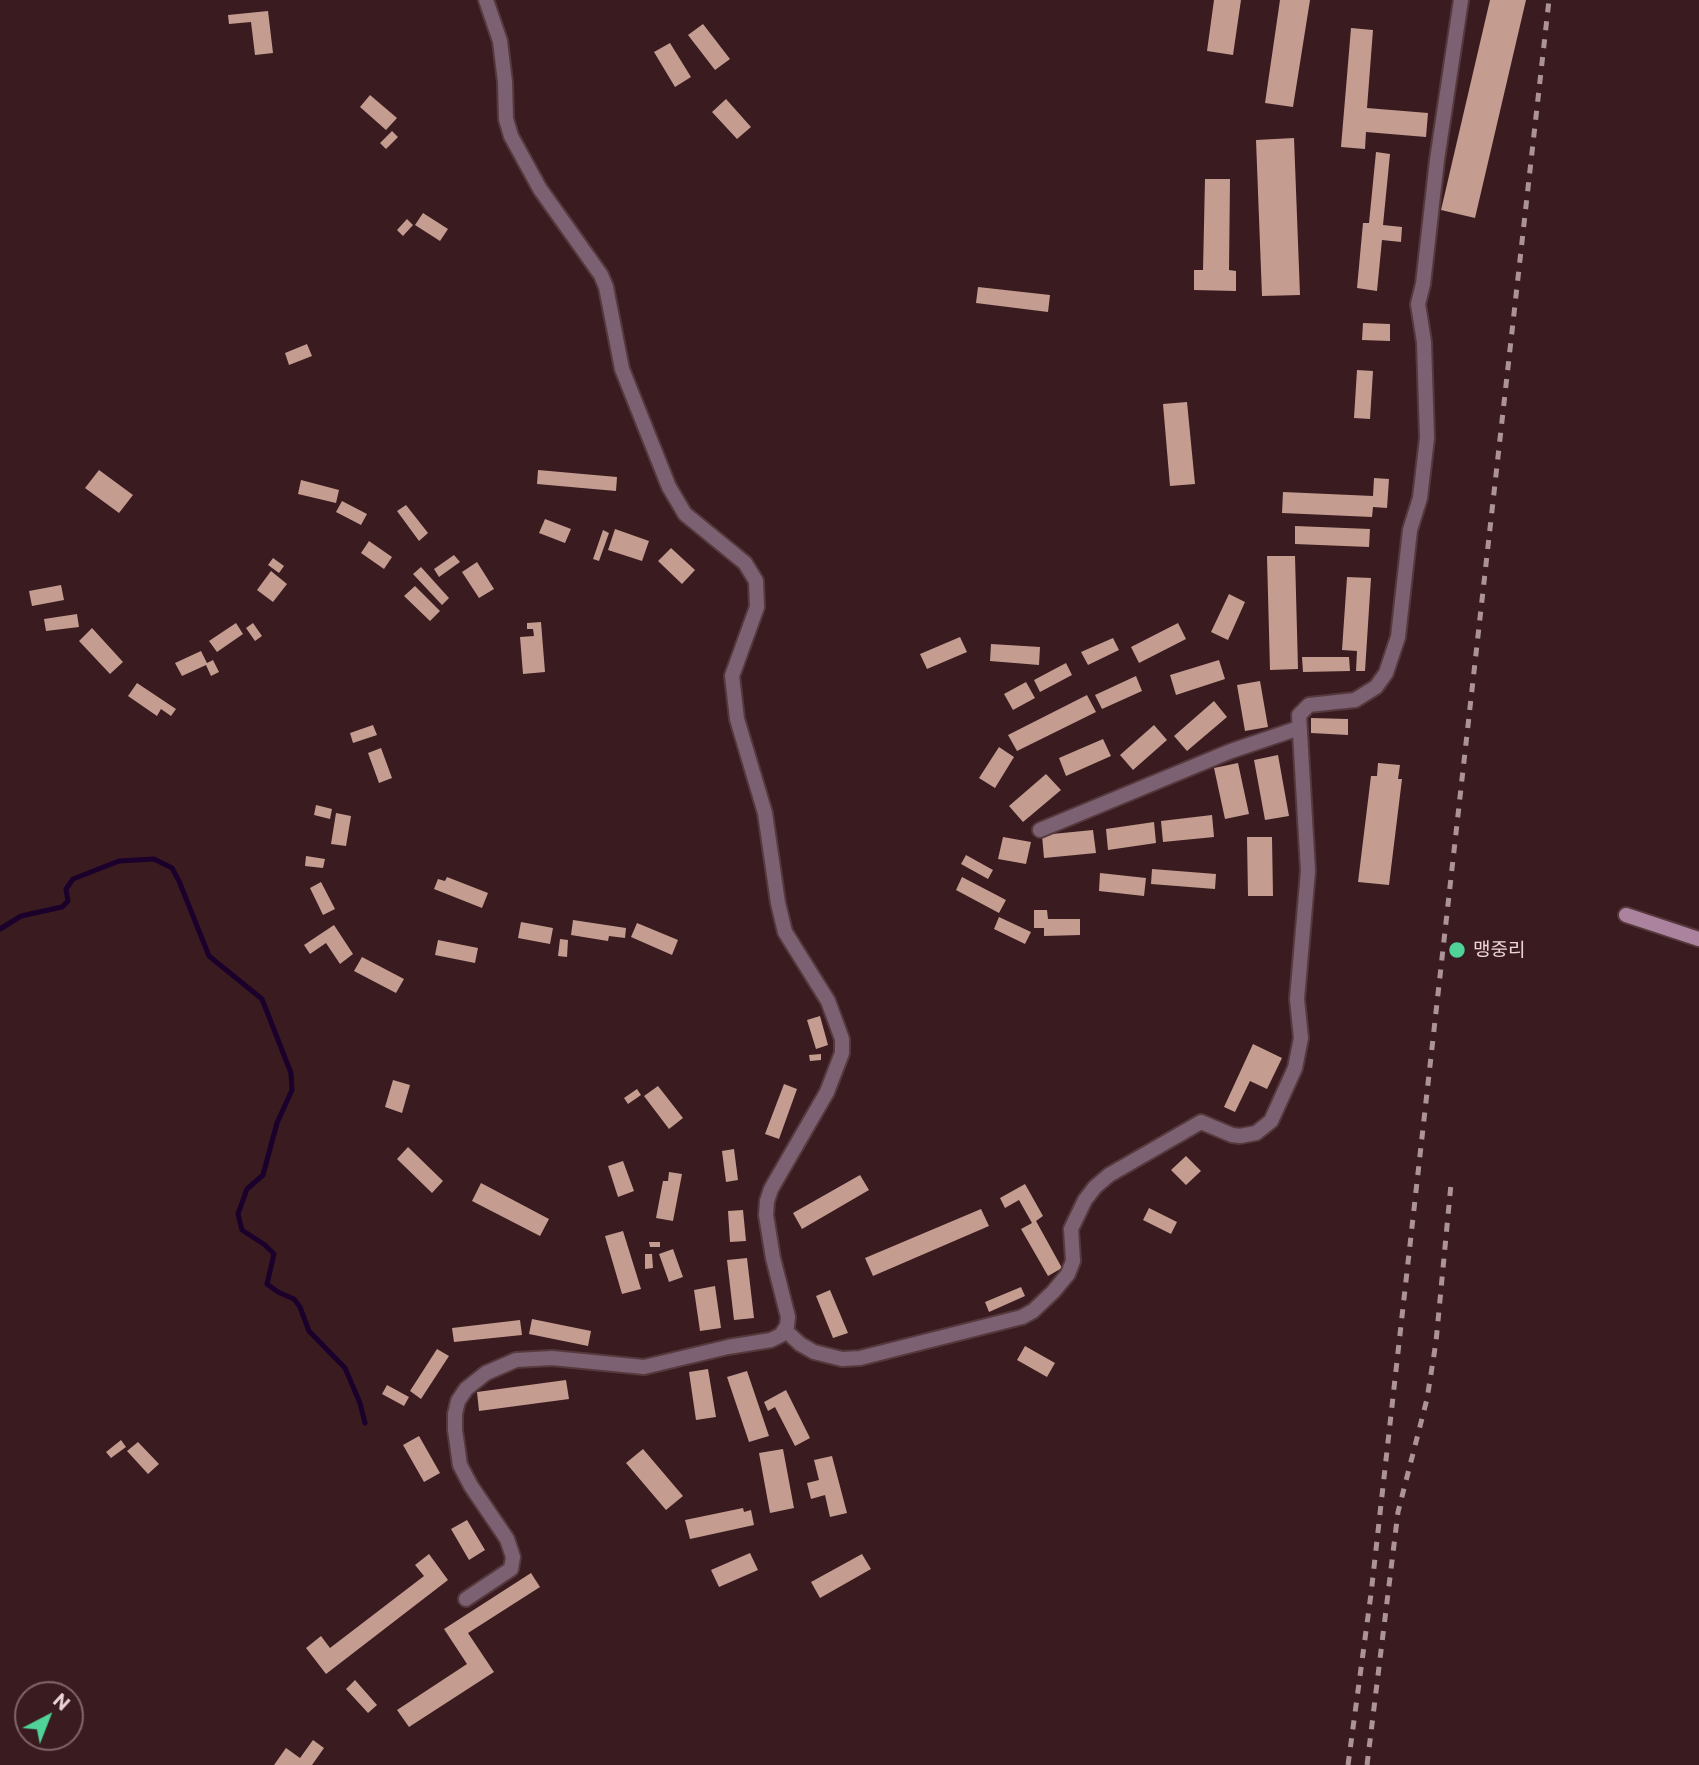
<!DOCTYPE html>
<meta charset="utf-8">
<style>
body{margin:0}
#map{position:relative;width:1699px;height:1765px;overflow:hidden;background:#3a1b20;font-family:Commissioner,sans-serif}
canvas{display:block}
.north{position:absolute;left:14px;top:1681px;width:70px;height:70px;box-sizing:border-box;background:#3a1b20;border:2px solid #806569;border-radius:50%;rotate:42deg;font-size:19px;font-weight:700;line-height:28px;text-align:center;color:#ead4d7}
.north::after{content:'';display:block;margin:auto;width:24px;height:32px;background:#4fd399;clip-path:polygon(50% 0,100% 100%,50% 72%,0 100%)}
</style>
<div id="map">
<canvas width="1699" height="1765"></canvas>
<div class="north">N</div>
</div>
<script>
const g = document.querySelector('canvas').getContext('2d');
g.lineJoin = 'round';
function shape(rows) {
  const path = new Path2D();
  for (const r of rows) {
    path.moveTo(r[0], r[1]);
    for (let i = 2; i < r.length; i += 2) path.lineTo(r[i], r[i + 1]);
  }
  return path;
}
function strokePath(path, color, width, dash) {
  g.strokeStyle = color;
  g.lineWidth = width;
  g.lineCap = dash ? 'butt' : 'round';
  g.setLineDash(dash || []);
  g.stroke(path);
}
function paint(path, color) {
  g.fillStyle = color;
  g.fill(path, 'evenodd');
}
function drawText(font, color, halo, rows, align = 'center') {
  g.font = font + ' Commissioner,"Noto Sans KR",sans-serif';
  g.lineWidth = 7;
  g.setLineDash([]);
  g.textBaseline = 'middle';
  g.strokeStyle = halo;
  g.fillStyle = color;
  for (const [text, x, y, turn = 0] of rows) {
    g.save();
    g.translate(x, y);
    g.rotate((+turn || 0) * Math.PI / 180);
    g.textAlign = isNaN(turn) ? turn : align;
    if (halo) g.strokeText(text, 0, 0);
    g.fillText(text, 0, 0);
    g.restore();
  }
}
const stream = shape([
 [0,929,21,916,62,907,68,901,66,889,73,879,119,861,154,859,172,868,179,881,209,956,262,999,291,1073,292,1090,277,1123,263,1175,247,1189,238,1214,242,1230,265,1245,274,1254,267,1284,278,1292,294,1299,300,1307,309,1331,345,1368,360,1403,365,1423]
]);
const building = shape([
 [1214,0,1241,0,1233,55,1207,51],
 [1280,0,1310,0,1293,107,1265,103],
 [1490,0,1526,0,1475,218,1441,210],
 [268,11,273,53,255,55,251,22,229,24,228,15],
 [703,24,730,59,715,70,688,35],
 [1351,28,1373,30,1367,108,1428,113,1426,137,1366,132,1365,149,1341,147],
 [670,43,691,77,675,87,654,52],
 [370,95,397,118,386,130,360,107],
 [726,99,751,127,737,139,712,112],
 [392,131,398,137,386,149,380,143],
 [1294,138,1300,295,1262,296,1256,140],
 [1376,152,1390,154,1383,225,1402,227,1401,242,1382,240,1377,291,1357,288,1363,223,1369,223],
 [1205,179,1230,179,1229,270,1236,271,1236,291,1194,290,1194,270,1203,270],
 [423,213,448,229,440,241,415,225],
 [407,219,413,225,403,236,397,230],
 [978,287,1050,295,1048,312,976,303],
 [1363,323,1390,324,1390,341,1362,340],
 [307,344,312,356,289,365,285,353],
 [1357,370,1373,371,1370,419,1354,418],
 [1187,402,1195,484,1170,486,1163,404],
 [99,470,133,495,119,513,85,488],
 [538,470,617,477,616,491,537,484],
 [1374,478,1389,479,1387,508,1373,507,1372,517,1282,513,1283,492,1373,496],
 [301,480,339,490,336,503,298,494],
 [342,501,367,514,361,525,336,512],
 [406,505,428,533,419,541,397,511],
 [545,519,571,529,565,543,539,533],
 [1295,526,1370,529,1369,547,1295,544],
 [615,529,649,541,642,561,608,550],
 [603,530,609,533,599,561,593,559],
 [369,541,392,557,384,569,361,553],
 [671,548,695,570,682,584,658,561],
 [454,555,460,562,439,577,434,569],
 [1267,556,1295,556,1298,669,1270,670],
 [273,558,284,566,279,573,268,565],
 [477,562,494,589,479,598,462,572],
 [421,567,449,598,442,605,413,574],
 [271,571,287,584,273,602,257,590],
 [1347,577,1371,578,1365,671,1356,671,1357,651,1342,650],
 [61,585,64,600,32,606,29,591],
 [415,586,440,611,430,621,404,596],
 [1229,594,1245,602,1228,640,1211,632],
 [77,614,79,627,46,631,44,619],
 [541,622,545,672,523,674,520,637,534,636,533,629,527,629,527,623],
 [236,623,243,634,217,652,209,641],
 [253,623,262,636,255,641,246,628],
 [1178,623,1186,639,1139,663,1131,647],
 [92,628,123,662,110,674,79,641],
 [960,637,967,652,927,669,920,654],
 [1113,638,1119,650,1088,665,1081,652],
 [991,644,1040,647,1039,665,990,661],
 [201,651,207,663,213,660,219,672,211,676,206,665,182,676,175,663],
 [1302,657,1349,657,1350,671,1303,672],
 [1219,660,1225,679,1176,695,1170,675],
 [1066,663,1072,675,1040,692,1034,680],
 [1136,676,1142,691,1102,709,1095,695],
 [1260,681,1268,727,1245,731,1237,685],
 [1026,682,1035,698,1013,710,1004,694],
 [137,683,176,709,171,716,161,709,157,716,128,696],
 [1087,695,1096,712,1017,751,1008,735],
 [1214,701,1227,717,1187,751,1174,736],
 [1311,718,1348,719,1348,735,1311,733],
 [373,725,377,735,353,743,350,733],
 [1154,725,1167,740,1133,770,1120,755],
 [1103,739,1111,756,1066,776,1059,758],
 [999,747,1014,757,995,788,979,778],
 [381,748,392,778,379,783,368,753],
 [1278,755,1289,816,1265,820,1254,760],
 [1238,763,1249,814,1225,819,1214,768],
 [1378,763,1400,765,1398,779,1402,779,1389,885,1358,882,1371,776,1377,776],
 [1046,774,1061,790,1023,822,1009,806],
 [316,805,332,809,330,819,314,815],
 [336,813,351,816,346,846,331,844],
 [1212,815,1214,837,1163,842,1161,821],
 [1154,822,1156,843,1108,850,1106,829],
 [1093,830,1096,853,1044,858,1042,835],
 [1003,837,1031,842,1026,864,998,859],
 [1247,837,1272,837,1273,896,1248,896],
 [966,855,993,870,988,879,961,864],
 [306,856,325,859,323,868,305,866],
 [1152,869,1216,874,1215,889,1151,884],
 [1100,873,1146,878,1144,896,1099,891],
 [447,877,488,893,482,908,434,889,438,879,445,881],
 [962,877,1006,900,999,913,956,890],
 [321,882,335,909,323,915,310,888],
 [1034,910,1047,910,1048,919,1080,919,1080,935,1044,936,1044,928,1034,928],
 [999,917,1031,932,1025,944,994,929],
 [573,920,626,928,625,938,609,936,608,941,571,935],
 [521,922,553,928,550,944,518,938],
 [637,923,678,940,672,955,631,937],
 [334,925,353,954,340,964,326,943,310,954,304,945],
 [560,939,568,940,567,957,558,956],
 [438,940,478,948,475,963,435,955],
 [362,957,404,979,396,993,354,971],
 [820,1016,828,1045,816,1049,807,1020],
 [1253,1044,1282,1058,1267,1089,1250,1081,1235,1112,1224,1107],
 [821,1054,821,1060,810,1061,809,1055],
 [393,1080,410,1085,402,1113,385,1107],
 [784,1084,797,1089,779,1139,765,1134],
 [658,1086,683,1118,669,1129,644,1096],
 [637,1089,641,1095,628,1104,624,1098],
 [408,1147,443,1181,432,1193,397,1159],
 [734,1149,738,1180,726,1182,722,1151],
 [1186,1156,1201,1171,1186,1185,1171,1170],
 [623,1161,634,1191,618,1197,608,1166],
 [669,1172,682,1174,673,1221,656,1218,663,1181,668,1181],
 [860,1175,869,1190,802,1229,793,1213],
 [481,1183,549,1219,540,1236,472,1201],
 [1025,1184,1043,1216,1036,1221,1062,1268,1048,1276,1021,1229,1032,1223,1019,1200,1005,1208,1000,1198],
 [1149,1208,1177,1222,1171,1234,1143,1220],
 [981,1209,989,1226,873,1276,865,1258],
 [743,1210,746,1241,730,1242,728,1211],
 [623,1231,641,1289,622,1294,605,1236],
 [649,1242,660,1242,660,1247,650,1247],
 [673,1249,683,1277,669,1282,659,1254],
 [645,1254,652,1254,653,1268,645,1269],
 [747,1258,754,1318,734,1320,727,1260],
 [715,1286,721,1328,700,1331,694,1290],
 [1021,1287,1025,1296,989,1312,985,1302],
 [830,1290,848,1333,833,1338,816,1296],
 [532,1319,591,1331,588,1346,529,1334],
 [520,1320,522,1335,454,1342,452,1328],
 [1025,1346,1055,1363,1047,1377,1017,1360],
 [437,1349,449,1356,421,1399,410,1391],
 [708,1369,716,1417,696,1420,689,1372],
 [747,1371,769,1436,749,1442,727,1377],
 [566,1380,569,1399,479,1411,477,1392],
 [387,1385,409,1397,404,1406,382,1394],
 [786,1390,810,1438,795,1446,775,1407,768,1411,764,1402],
 [419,1436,440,1473,424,1482,403,1445],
 [121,1440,126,1447,111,1458,106,1452],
 [138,1442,159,1464,148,1474,127,1451],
 [643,1449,683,1496,666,1510,626,1463],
 [783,1449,794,1508,770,1513,759,1453],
 [832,1456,847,1513,830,1517,825,1495,811,1499,807,1483,819,1480,814,1460],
 [743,1508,744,1512,751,1510,754,1525,690,1539,685,1520],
 [467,1520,485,1550,469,1560,451,1529],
 [750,1553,758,1570,719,1587,711,1570],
 [429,1554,448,1580,326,1674,306,1648,321,1636,330,1648,424,1576,415,1565],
 [862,1554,871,1569,820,1598,811,1582],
 [531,1573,540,1587,468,1633,494,1672,409,1727,397,1710,467,1664,444,1629],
 [355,1680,377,1705,368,1713,346,1689],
 [313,1740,324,1748,312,1765,274,1765,286,1748,300,1758]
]);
const minor = shape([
 [1040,830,1231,751,1299,728],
 [785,1330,800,1344,814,1352,842,1359,860,1358,1022,1317,1033,1311,1053,1292,1068,1274,1073,1261,1071,1229,1085,1200,1095,1187,1109,1175,1201,1122,1232,1135,1240,1136,1256,1133,1271,1121,1295,1068,1301,1038,1297,999,1308,871,1299,715,1309,705,1355,700,1376,687,1386,673,1398,637,1410,530,1420,498,1427,438,1424,342,1418,304,1423,284,1437,160,1461,0],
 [466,1599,511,1569,513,1557,507,1539,471,1486,460,1465,455,1430,455,1414,458,1401,466,1389,486,1373,516,1360,552,1358,644,1367,728,1347,771,1340,781,1335,787,1326,788,1317,773,1258,766,1215,767,1201,771,1189,827,1092,842,1053,842,1039,828,1001,785,932,778,903,765,813,737,719,732,676,757,607,756,581,745,563,685,514,669,487,622,369,606,287,601,275,540,189,511,136,506,119,505,82,500,41,486,0]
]);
const secondary = shape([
 [1626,915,1699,939]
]);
const rail = shape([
 [1348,1765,1371,1594,1549,0],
 [1367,1765,1398,1512,1427,1399,1436,1342,1451,1184]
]);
const markers = [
 [1457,950,9,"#4fd399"]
];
const poiNames = [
 ["맹중리",1473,950]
];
strokePath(stream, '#1b002c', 5);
paint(building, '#c49d90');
strokePath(minor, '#56393d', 18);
strokePath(secondary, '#56393d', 18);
strokePath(minor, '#7b6172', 14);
strokePath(secondary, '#ac839e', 14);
strokePath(rail, '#ac9397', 5, [9, 9]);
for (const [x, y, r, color] of markers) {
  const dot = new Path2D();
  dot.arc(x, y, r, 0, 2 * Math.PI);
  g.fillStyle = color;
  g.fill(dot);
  strokePath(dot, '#3a1b20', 2.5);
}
drawText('19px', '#ead4d7', '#3a1b20', poiNames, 'left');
</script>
